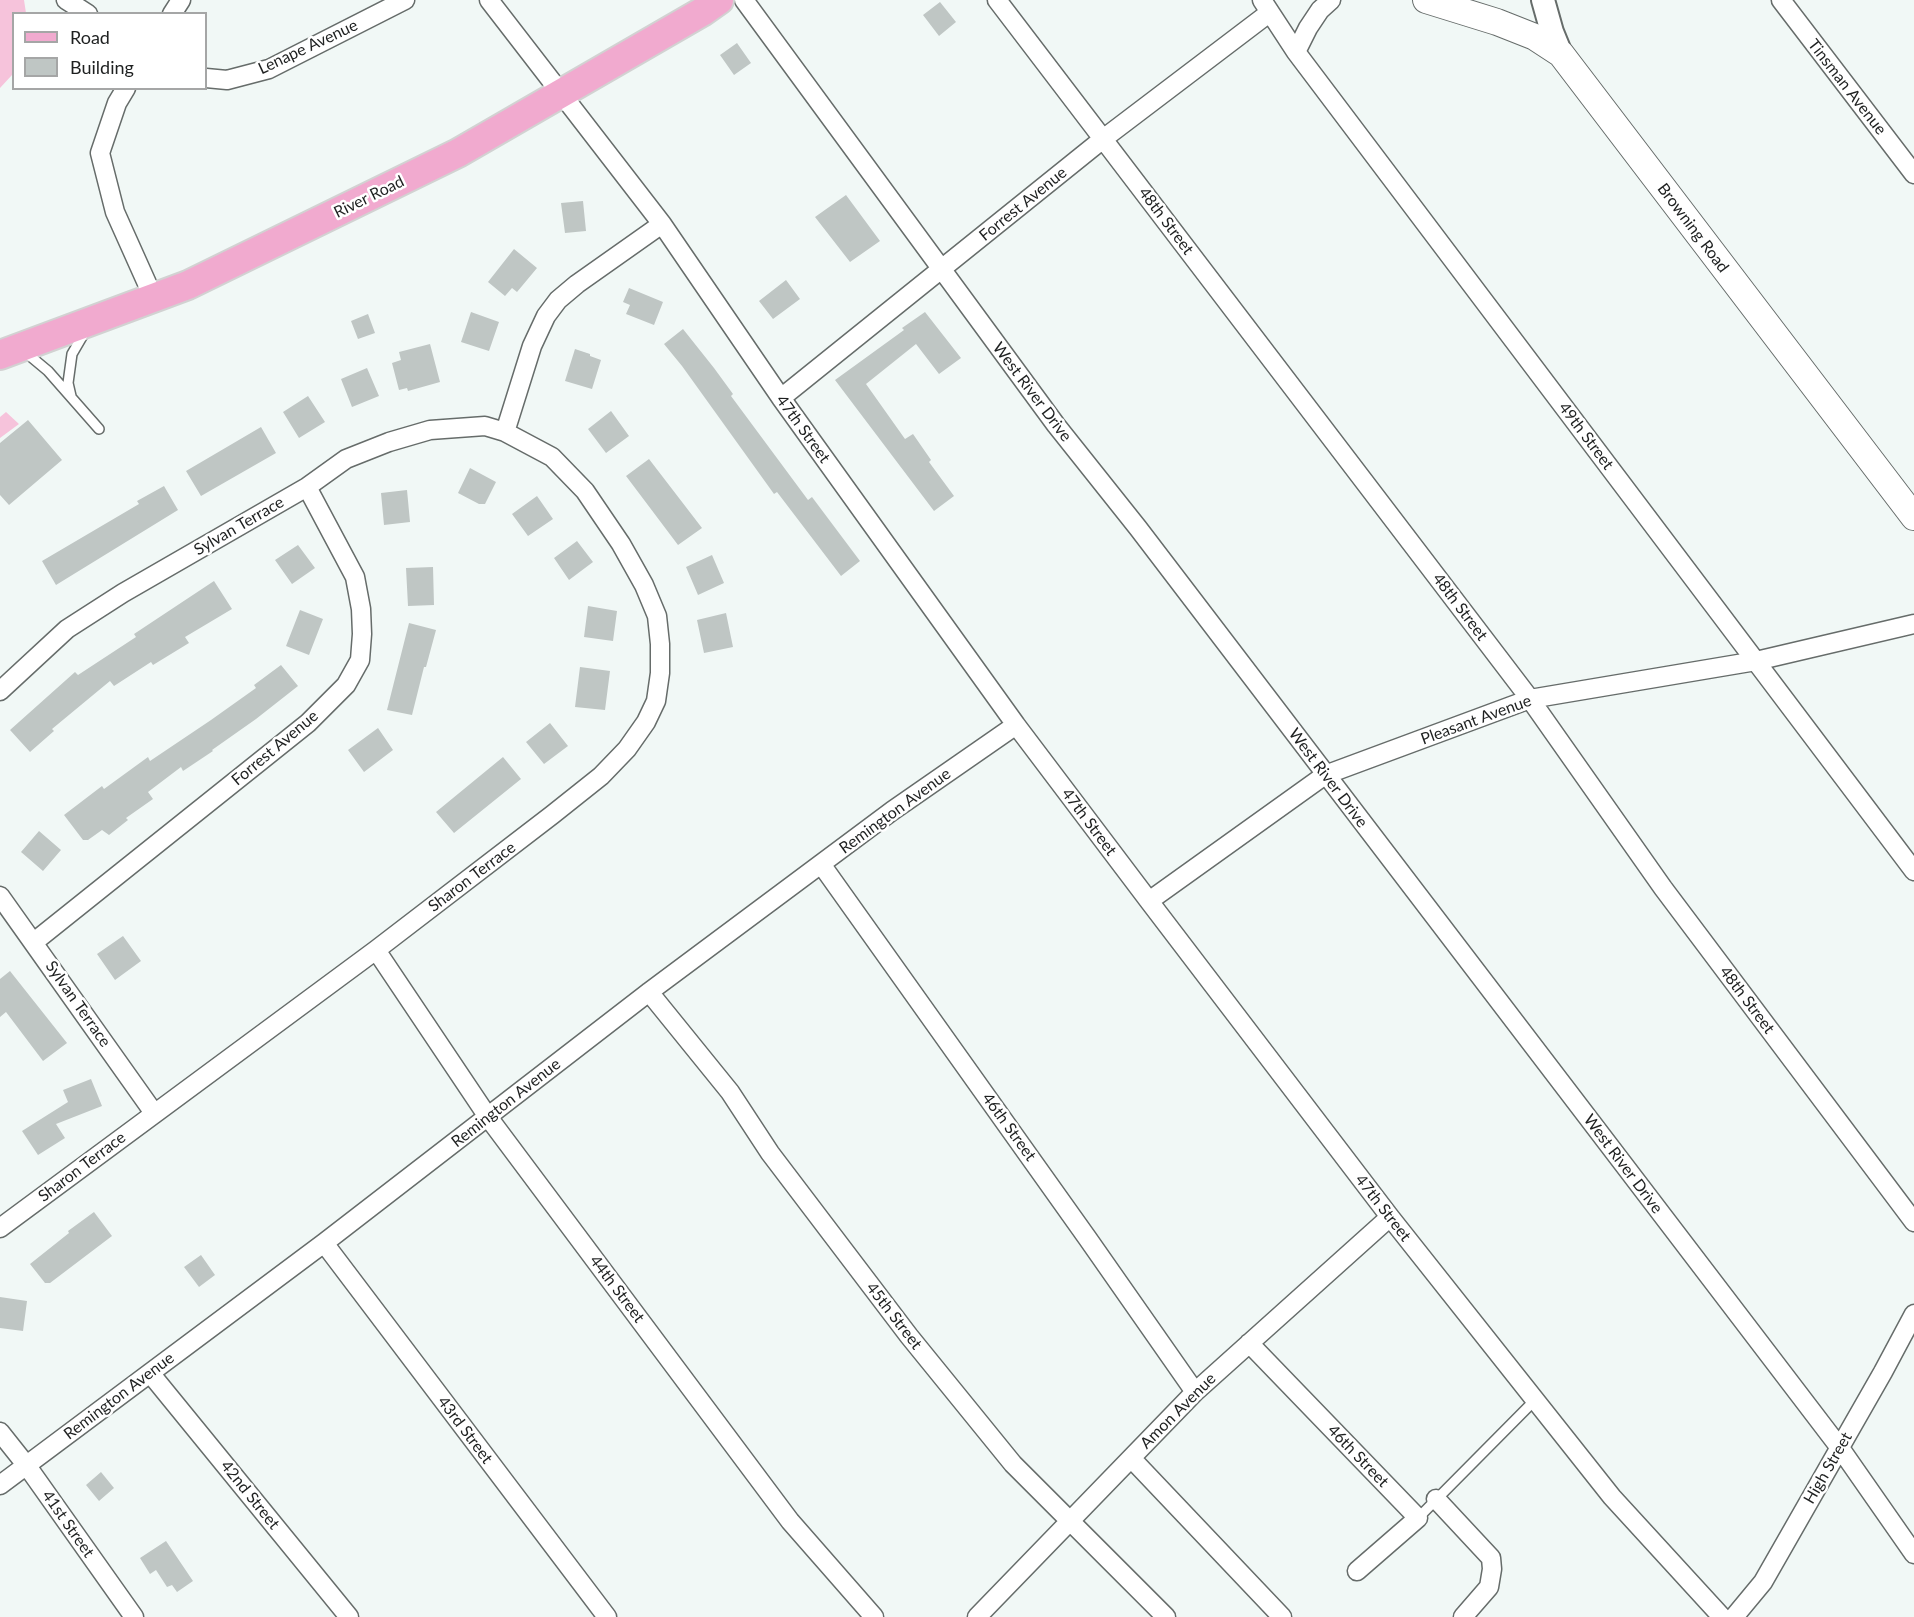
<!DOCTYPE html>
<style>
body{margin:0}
#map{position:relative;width:1914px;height:1617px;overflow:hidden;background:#f1f8f6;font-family:Lato,sans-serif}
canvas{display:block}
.legend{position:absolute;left:12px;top:12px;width:195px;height:78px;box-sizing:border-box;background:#fff;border:2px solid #a5a6a6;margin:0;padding:8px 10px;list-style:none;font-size:18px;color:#1e2020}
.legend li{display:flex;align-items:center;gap:12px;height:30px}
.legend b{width:30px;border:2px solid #a5a6a6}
</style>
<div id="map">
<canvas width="1914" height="1617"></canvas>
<ul class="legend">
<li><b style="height:8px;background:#f1aacf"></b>Road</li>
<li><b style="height:16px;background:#bfc6c4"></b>Building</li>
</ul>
</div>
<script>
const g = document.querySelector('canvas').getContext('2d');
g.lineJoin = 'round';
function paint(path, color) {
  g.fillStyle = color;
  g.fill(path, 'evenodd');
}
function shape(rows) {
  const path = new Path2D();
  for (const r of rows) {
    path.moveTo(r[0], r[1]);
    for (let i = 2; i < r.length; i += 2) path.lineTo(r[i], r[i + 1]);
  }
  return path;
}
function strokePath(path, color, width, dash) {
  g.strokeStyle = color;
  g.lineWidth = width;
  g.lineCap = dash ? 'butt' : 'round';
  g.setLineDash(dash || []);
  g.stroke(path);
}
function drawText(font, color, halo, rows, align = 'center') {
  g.font = font + ' Lato,sans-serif';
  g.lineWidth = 5;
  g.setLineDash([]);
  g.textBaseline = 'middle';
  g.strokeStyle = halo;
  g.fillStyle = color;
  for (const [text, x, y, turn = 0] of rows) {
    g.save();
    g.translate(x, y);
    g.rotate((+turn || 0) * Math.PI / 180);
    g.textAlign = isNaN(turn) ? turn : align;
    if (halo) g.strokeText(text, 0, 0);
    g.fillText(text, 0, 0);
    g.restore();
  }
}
const green = shape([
 [0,0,24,0,26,13,14,14,13,71,12,75,0,88],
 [6,412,19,424,0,438,0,417]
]);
const building = shape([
 [940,2,956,22,939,36,923,15],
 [737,43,751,63,734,75,720,55],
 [846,195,880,241,850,262,815,217],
 [583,201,586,231,565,233,561,203],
 [514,249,537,268,517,292,512,288,505,296,488,282],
 [786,280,800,299,773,319,759,301],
 [629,288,663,302,654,325,626,314,630,305,623,302],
 [471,312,499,322,489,351,461,342],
 [925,312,961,358,939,374,916,344,866,384,905,439,913,434,931,460,929,462,954,496,934,511,835,380,904,330,902,328],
 [368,314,375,333,358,339,351,321],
 [683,329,714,368,733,394,731,396,808,500,812,497,860,561,841,576,777,492,774,494,682,366,664,344],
 [430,344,440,382,408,391,407,388,399,390,392,363,401,360,399,352],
 [575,349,590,354,590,356,601,360,592,389,565,381],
 [367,368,379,396,352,407,341,379],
 [308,396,325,422,299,438,283,412],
 [611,411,629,436,606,453,588,429],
 [28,420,62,460,9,505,0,495,0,443],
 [261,427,276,453,201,496,186,471],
 [649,459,702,528,678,545,626,476],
 [470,468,496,482,485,504,479,504,458,493],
 [164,486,178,510,56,585,42,561,139,504,137,501],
 [407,490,410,522,384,525,381,493],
 [537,496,553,519,528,536,512,514],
 [577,541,593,562,569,580,554,558],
 [298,545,315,568,292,584,275,560],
 [712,555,724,583,698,595,686,567],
 [433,567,434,605,408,606,406,568],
 [214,581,232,609,185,637,189,643,153,665,151,662,114,686,110,681,52,729,54,731,30,752,10,730,75,672,78,675,136,637,134,634],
 [588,606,617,611,613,641,584,637],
 [300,610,323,619,309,655,286,646],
 [726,613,733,647,704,653,697,620],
 [409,623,436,630,426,667,424,667,412,715,387,710],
 [281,665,298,686,256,719,212,750,213,751,183,771,181,767,148,792,153,799,126,818,128,820,109,835,102,830,88,840,83,840,64,815,102,786,104,789,148,757,150,761,211,720,256,688,254,685],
 [580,667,610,671,605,710,575,707],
 [550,723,568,746,544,764,526,742],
 [378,728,393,750,364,772,348,750],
 [503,757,521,779,454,833,436,812],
 [39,831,61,850,43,871,21,852],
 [123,936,141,961,115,980,97,954],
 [10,971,67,1043,43,1061,6,1012,0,1017,0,979],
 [91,1079,102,1106,56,1124,65,1138,38,1155,22,1131,68,1102,63,1090],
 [94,1212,112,1236,50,1283,45,1283,30,1264,69,1233,68,1231],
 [201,1255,215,1275,199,1287,184,1267],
 [0,1297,27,1301,23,1331,0,1328],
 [101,1472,114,1488,99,1501,86,1485],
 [166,1541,193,1581,177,1592,172,1585,167,1587,156,1570,150,1574,140,1558]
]);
const service = shape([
 [24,351,48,371,99,429],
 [71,396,68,383,72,354,86,330],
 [1418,1518,1535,1400]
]);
const minor = shape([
 [66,0,88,14],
 [489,0,662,224,781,398,1016,725,1149,901,1390,1217,1612,1497,1722,1617],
 [744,0,1056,425,1138,528,1840,1448,1914,1554],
 [997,0,1530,699,1663,888,1914,1222],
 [1262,0,1296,52,1914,871],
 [1781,0,1914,174],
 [172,14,181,0],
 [1296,52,1308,28,1320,10,1331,0],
 [206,78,227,80,269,69,405,0],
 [126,88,117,103,100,153,115,212,154,299],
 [781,398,1103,139,1269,13],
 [505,432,532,346,546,316,558,300,577,284,662,224],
 [0,691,67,629,123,593,307,487,346,459,389,442,430,430,485,426,505,432,552,457,585,491,621,544,644,585,657,616,660,644,660,673,656,701,646,722,627,749,601,776,552,815,376,950,0,1228],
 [821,864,1088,1239,1195,1392],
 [0,896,154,1113],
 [1149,901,1325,775,1530,699,1756,661,1914,624],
 [34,942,308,723,346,685,360,660,362,634,361,609,355,577,307,487],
 [376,950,488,1117,790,1521,874,1617],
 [649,992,730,1092,770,1153,909,1336,1013,1464,1166,1617],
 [324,1243,607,1617],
 [1249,1343,1418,1518,1357,1571],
 [150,1373,349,1617],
 [0,1432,27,1466,134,1617],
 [1131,1458,1282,1617],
 [0,1485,324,1243,649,992,892,811,1016,725],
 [1436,1499,1491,1558,1492,1569,1489,1587,1463,1617],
 [977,1617,1195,1392,1390,1217],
 [1734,1617,1763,1582,1883,1372,1914,1314]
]);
const tertiary = shape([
 [1543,0,1552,32,1561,54]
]);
const secondary = shape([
 [1426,0,1497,22,1535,37,1561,54,1914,517]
]);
const primary = shape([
 [0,355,188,285,458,153,702,12,719,0]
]);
const streetNames = [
 ["Lenape Avenue",308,47,-25],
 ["Tinsman Avenue",1847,87,52],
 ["River Road",369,197,-26],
 ["Forrest Avenue",1023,204,-39],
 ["48th Street",1166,221,53],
 ["Browning Road",1693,228,53],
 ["West River Drive",1032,392,53],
 ["47th Street",803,429,54],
 ["49th Street",1586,436,53],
 ["Sylvan Terrace",239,526,-30],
 ["48th Street",1460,607,53],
 ["Pleasant Avenue",1476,720,-20],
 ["Forrest Avenue",275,748,-40],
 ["West River Drive",1328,778,53],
 ["Remington Avenue",895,811,-36],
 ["47th Street",1089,822,53],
 ["Sharon Terrace",472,877,-37],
 ["48th Street",1747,1000,53],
 ["Sylvan Terrace",78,1004,55],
 ["Remington Avenue",506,1103,-38],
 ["46th Street",1009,1127,54],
 ["West River Drive",1623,1164,53],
 ["Sharon Terrace",82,1167,-37],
 ["47th Street",1383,1208,52],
 ["44th Street",617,1289,53],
 ["45th Street",894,1316,52],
 ["Remington Avenue",119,1396,-37],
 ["Amon Avenue",1178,1411,-45],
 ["43rd Street",465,1430,53],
 ["46th Street",1358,1456,46],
 ["High Street",1828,1468,-60],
 ["42nd Street",250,1495,51],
 ["41st Street",68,1524,55]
];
paint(green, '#f6c3db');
paint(building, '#bfc6c4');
strokePath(service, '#666c6a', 12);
strokePath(minor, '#666c6a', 21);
strokePath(tertiary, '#666c6a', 26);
strokePath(secondary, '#666c6a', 28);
strokePath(primary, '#d2d2d2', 32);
strokePath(service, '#fff', 9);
strokePath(minor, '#fff', 18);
strokePath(tertiary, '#fff', 22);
strokePath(secondary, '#fff', 26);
strokePath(primary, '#f1aacf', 28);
drawText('16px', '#1e2020', '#fff', streetNames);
</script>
